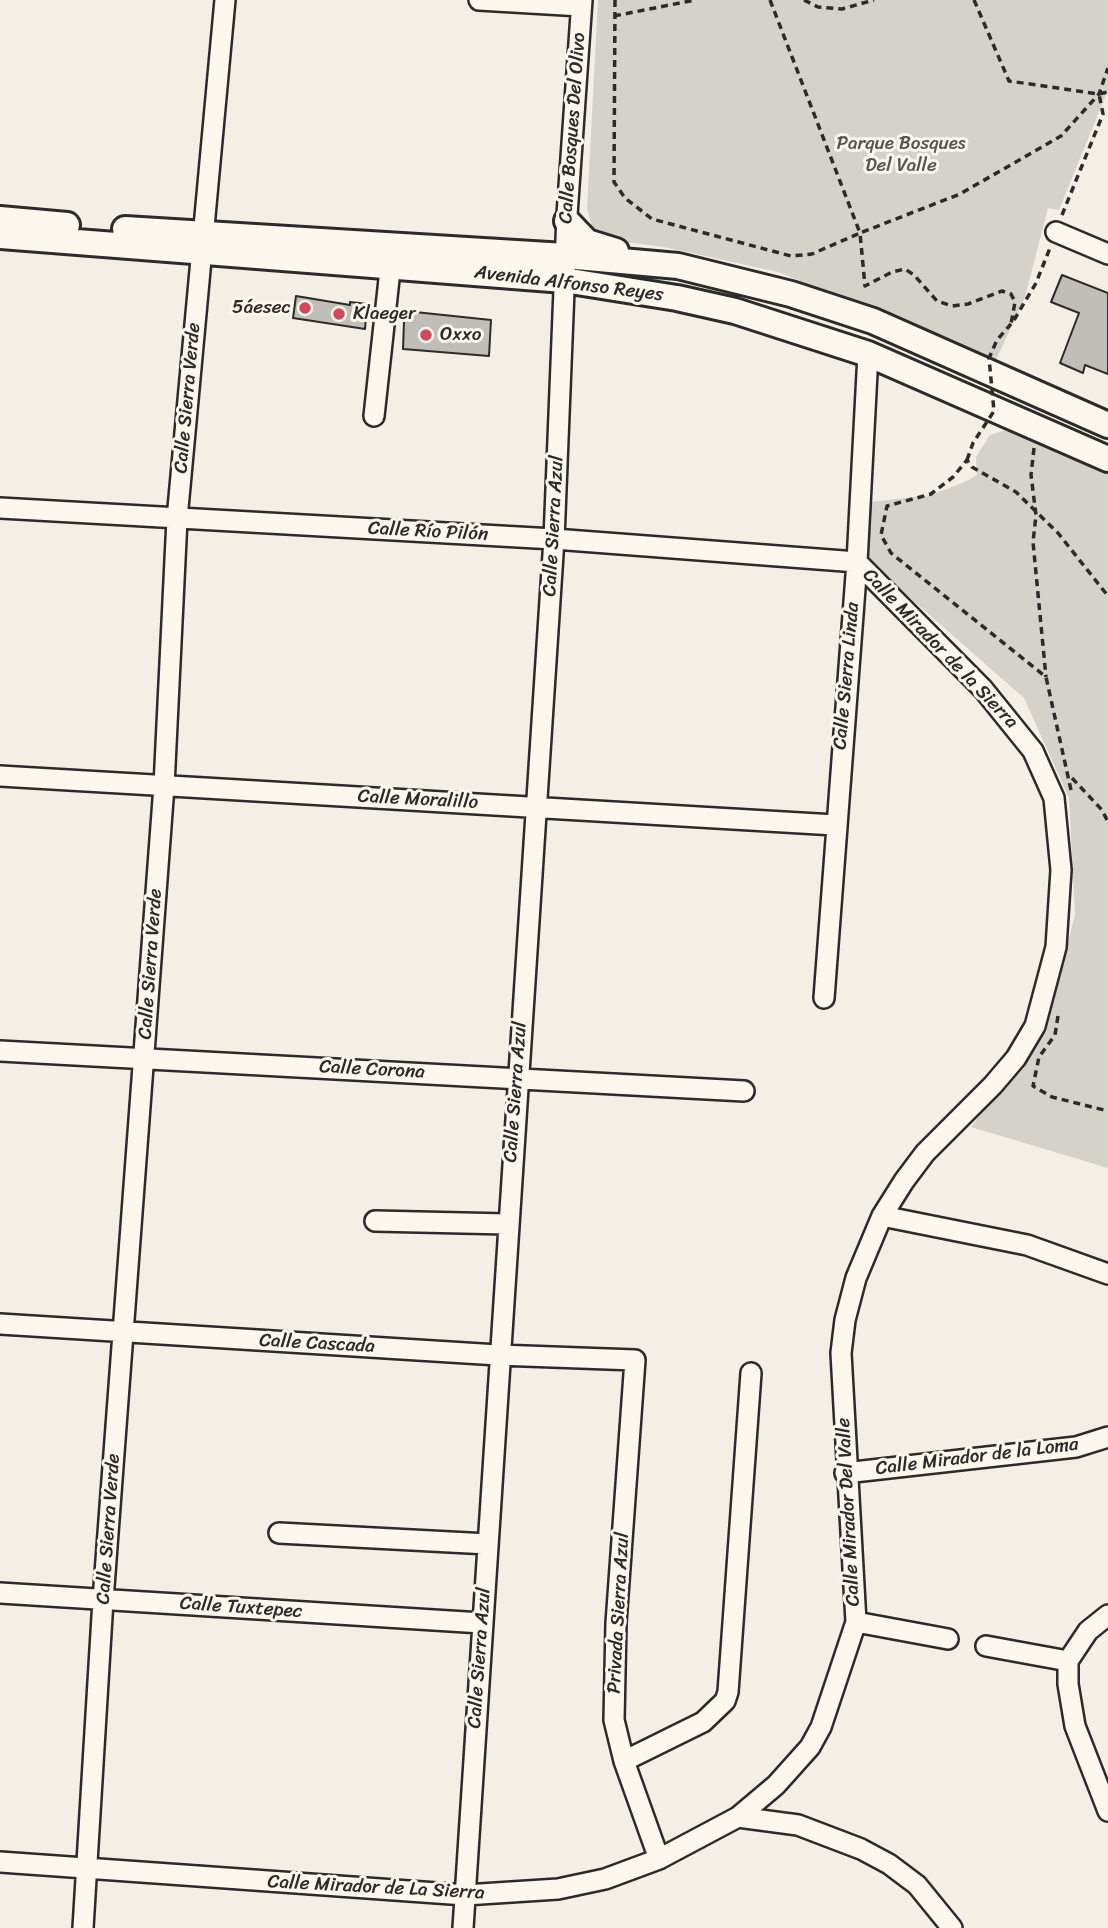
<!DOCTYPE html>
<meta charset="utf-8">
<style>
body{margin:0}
canvas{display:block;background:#f3efe4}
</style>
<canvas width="1108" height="1928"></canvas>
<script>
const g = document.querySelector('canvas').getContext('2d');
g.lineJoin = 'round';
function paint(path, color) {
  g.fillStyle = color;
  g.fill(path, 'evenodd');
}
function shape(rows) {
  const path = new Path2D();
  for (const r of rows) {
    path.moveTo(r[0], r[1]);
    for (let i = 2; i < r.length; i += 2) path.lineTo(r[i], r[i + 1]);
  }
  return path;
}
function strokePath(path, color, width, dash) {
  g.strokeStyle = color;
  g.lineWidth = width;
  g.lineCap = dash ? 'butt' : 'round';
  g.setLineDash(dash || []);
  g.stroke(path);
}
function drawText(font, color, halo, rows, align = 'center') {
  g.font = font + ' Sriracha,sans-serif';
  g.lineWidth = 6;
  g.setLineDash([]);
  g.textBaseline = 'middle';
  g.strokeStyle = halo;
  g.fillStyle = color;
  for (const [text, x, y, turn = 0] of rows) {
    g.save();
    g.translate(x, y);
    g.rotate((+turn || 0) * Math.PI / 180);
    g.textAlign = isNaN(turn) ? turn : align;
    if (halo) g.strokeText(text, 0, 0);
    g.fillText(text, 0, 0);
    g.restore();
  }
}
const green = shape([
 [598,0,1108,0,1108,90,1059,210,1048,208,1025,297,996,360,778,272,664,247,603,239,593,232,587,208],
 [1006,430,1108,474,1108,1168,971,1127,1029,1050,1059,981,1075,914,1069,798,1024,698,860,554,857,511,871,502,931,495,967,481,977,475,976,457,990,435]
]);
const building = shape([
 [1062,275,1108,293,1108,374,1085,365,1083,373,1060,363,1079,313,1051,302,1062,275],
 [296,296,350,305,350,302,367,304,365,329,293,318,296,296],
 [415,312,491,320,489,356,403,349,404,321,415,312]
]);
const path = shape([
 [615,0,614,182,625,198,652,219,791,256,812,254,860,233,865,286,892,272,905,269,914,275,937,301,952,306,968,304,1002,291,1011,294,1015,302,1011,324],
 [770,0,860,233,960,194,1061,136,1099,94,1108,68],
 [804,0,818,7,842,9,874,0],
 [974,0,1009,81,1099,94,1108,92],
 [614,16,695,0],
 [1062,215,1103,114,1099,94],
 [1014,320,1036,283,1050,248],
 [1034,448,1031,475,1036,515,1033,542,1046,677],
 [1072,778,1102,810,1108,822],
 [1071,790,1046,677,891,553,881,535,887,506,931,494,953,477,967,460,972,467,1016,492,1058,533,1108,596],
 [1058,1016,1055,1035,1039,1057,1033,1086,1052,1097,1108,1111]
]);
const minor = shape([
 [479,0,581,6],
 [1056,232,1108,254],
 [374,416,392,252],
 [0,508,554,539,857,562,983,689,1033,751,1054,798,1061,870,1056,947,1035,1026,1016,1058,993,1085,925,1153,904,1181,882,1216,856,1278,845,1320,841,1353,856,1622,821,1727,810,1747,776,1785,738,1817,659,1859,605,1879,558,1889,465,1895,0,1862],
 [0,776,835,825],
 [824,998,857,562,868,354],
 [0,1051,744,1091],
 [882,1216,1027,1245,1108,1274],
 [375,1221,507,1224],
 [0,1324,498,1355,635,1360,616,1623,614,1720,624,1761,659,1859],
 [845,1473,1076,1447,1108,1437],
 [279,1533,488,1544],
 [0,1593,482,1623],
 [1108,1615,1088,1631,1068,1661,1068,1684,1075,1726,1108,1811],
 [856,1622,948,1639],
 [986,1646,1068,1661],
 [624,1761,703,1722,725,1701,728,1692,751,1373],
 [738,1817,798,1825,861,1849,889,1864,917,1885,952,1928],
 [83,1928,103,1600,164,786,177,519,225,0],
 [463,1928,554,539,567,215,582,0]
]);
const major = shape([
 [0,219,67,225],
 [567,221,587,242,616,251],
 [125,229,565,256,678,266,791,294,873,321,1108,425],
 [0,236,564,280,677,298,735,311,868,354,1108,459]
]);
const pathBridge = shape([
 [967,460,973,443,994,411,989,358,997,340,1011,324]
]);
const markers = [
 [305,308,7,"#d1495b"],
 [339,314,7,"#d1495b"],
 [426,335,7,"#d1495b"]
];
const streetNames = [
 ["Calle Bosques Del Olivo",573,128,-86],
 ["Avenida Alfonso Reyes",569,284,7],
 ["Calle Sierra Verde",188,398,-85],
 ["Calle Sierra Azul",554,526,-87],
 ["Calle Río Pilón",428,532,3],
 ["Calle Mirador de la Sierra",940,649,46],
 ["Calle Sierra Linda",847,676,-85],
 ["Calle Moralillo",418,800,3],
 ["Calle Sierra Verde",151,964,-86],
 ["Calle Corona",372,1070,3],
 ["Calle Sierra Azul",516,1092,-86],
 ["Calle Cascada",317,1344,3],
 ["Calle Mirador de la Loma",977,1457,-7],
 ["Calle Mirador Del Valle",849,1512,-93],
 ["Calle Sierra Verde",109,1529,-86],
 ["Calle Tuxtepec",241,1608,4],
 ["Privada Sierra Azul",619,1613,-87],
 ["Calle Sierra Azul",480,1658,-86],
 ["Calle Mirador de La Sierra",376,1888,3]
];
const parkNames = [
 ["Parque Bosques",901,144],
 ["Del Valle",901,166]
];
const poiNames = [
 ["5áesec",291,308,"right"],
 ["Klaeger",353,314],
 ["Oxxo",440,335]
];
paint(green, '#d5d2c9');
paint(building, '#c0beb6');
strokePath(building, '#2b2b2b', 2);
strokePath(minor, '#2b2b2b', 24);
strokePath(major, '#2b2b2b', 30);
strokePath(path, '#2b2b2b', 3.5, [7, 5]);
strokePath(minor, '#fbf7ec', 19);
strokePath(major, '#fbf7ec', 24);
strokePath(pathBridge, '#2b2b2b', 3.5, [7, 5]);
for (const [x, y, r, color] of markers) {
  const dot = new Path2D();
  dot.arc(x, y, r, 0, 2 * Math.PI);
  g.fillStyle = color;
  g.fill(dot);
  strokePath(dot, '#fbf7ec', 2.5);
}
drawText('19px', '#2b2b2b', '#fbf7ec', streetNames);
drawText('19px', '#565552', '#fbf7ec', parkNames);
drawText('19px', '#2b2b2b', '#fbf7ec', poiNames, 'left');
</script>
